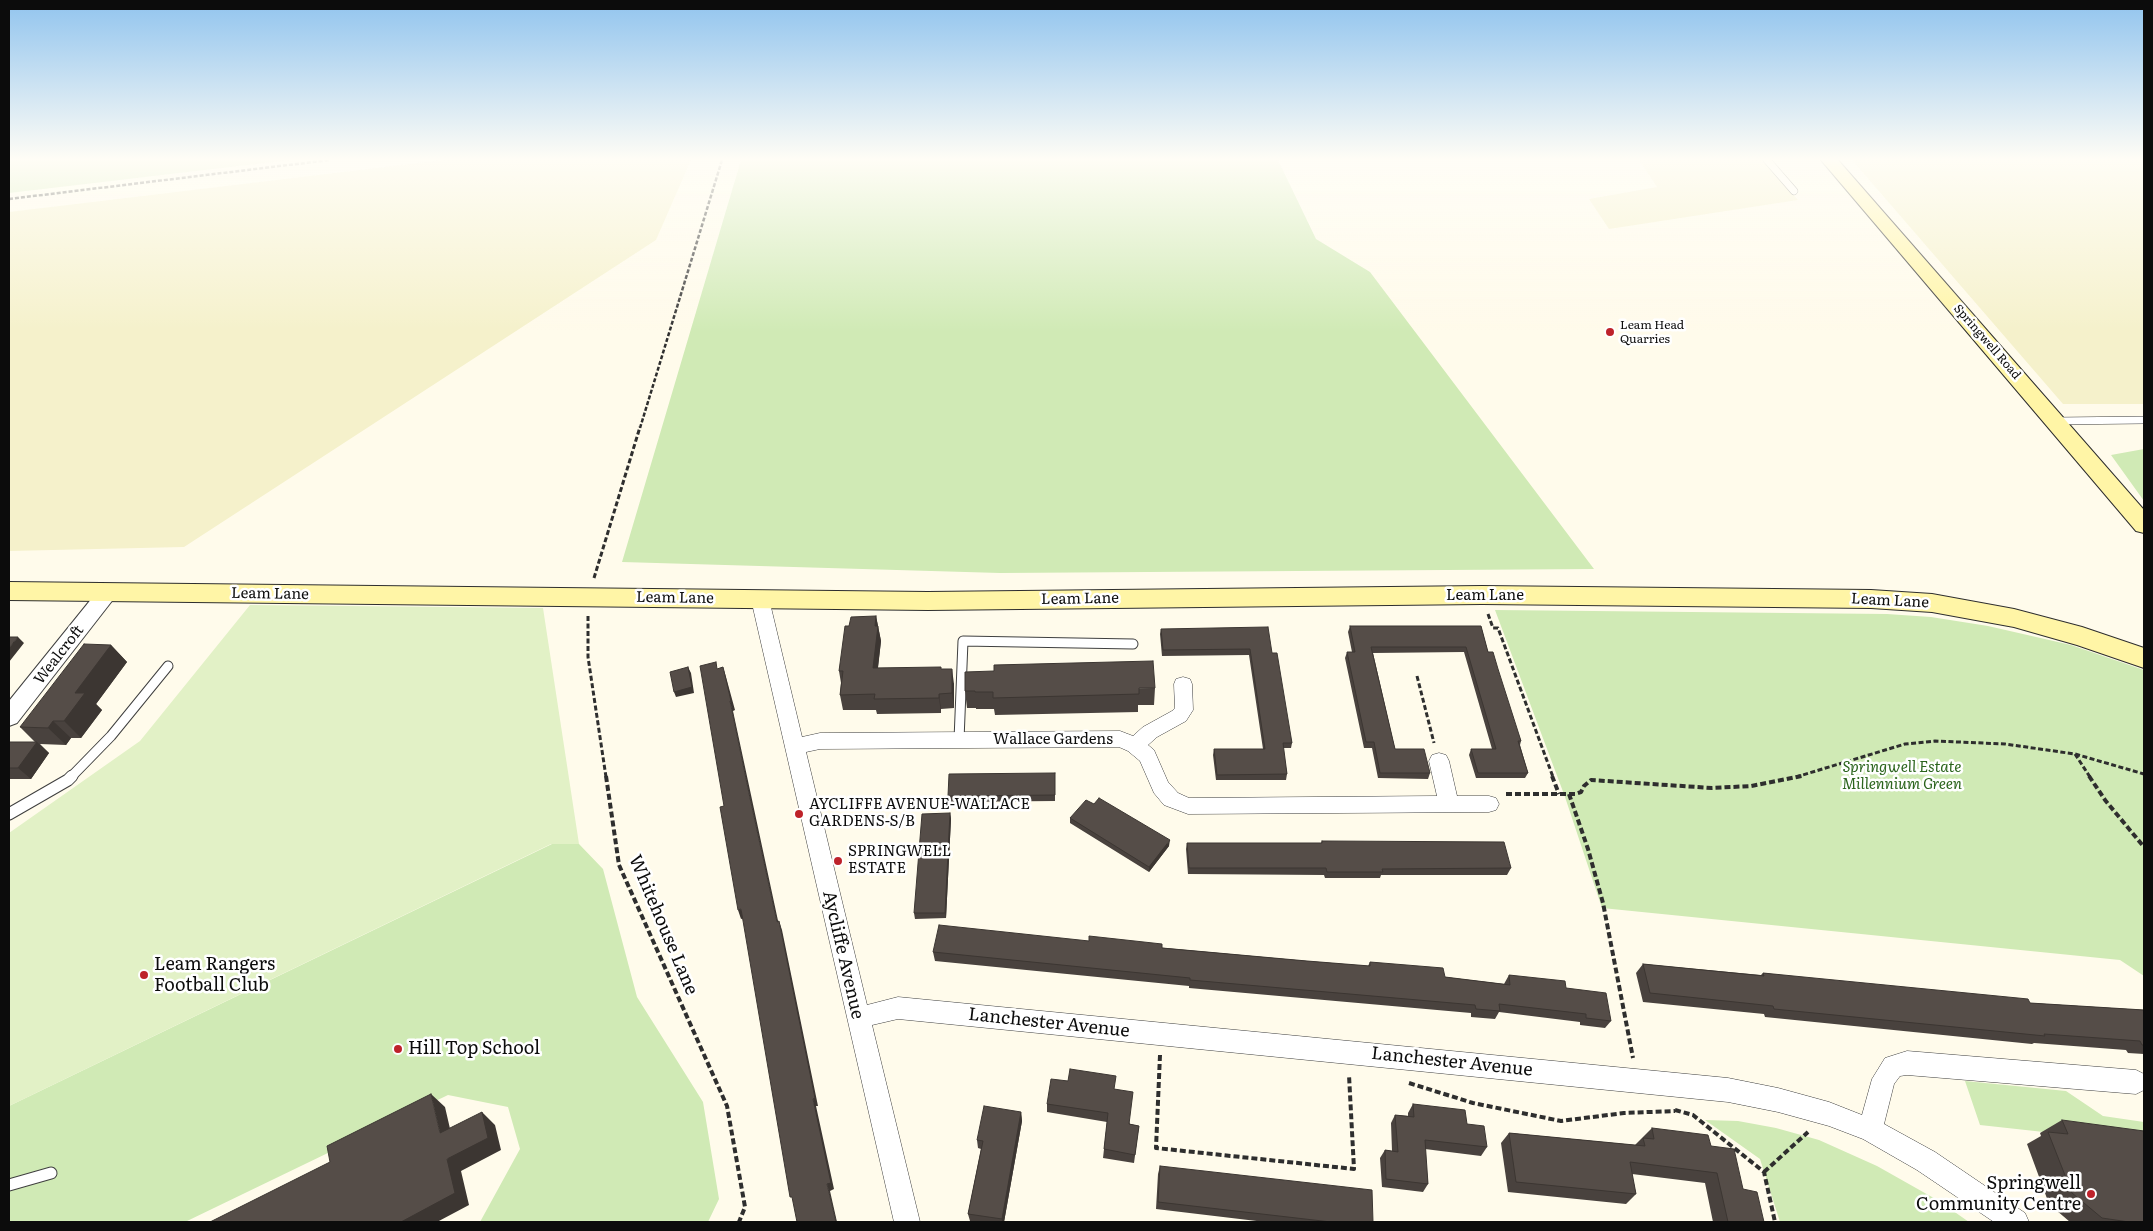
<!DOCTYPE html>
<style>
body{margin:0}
#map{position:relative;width:2153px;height:1231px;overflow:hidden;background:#fffbeb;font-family:Literata,serif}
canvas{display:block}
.frame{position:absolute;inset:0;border:10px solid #0c0c0c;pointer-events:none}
</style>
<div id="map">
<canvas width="2153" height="1231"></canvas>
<div class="frame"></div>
</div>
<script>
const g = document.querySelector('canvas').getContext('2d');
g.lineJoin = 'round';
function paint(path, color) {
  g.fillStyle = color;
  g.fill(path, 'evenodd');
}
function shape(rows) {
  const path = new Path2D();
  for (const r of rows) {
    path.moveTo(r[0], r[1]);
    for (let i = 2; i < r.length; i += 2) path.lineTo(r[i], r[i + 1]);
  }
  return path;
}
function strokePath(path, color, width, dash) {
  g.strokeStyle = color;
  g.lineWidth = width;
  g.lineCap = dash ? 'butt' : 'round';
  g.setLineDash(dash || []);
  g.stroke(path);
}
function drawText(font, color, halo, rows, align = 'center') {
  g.font = font + ' Literata,serif';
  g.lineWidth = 5;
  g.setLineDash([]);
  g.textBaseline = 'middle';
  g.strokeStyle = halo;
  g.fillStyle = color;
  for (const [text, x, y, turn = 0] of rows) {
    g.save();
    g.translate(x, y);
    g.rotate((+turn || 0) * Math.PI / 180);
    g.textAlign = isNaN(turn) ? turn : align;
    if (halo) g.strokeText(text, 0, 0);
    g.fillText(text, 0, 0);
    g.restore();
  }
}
const farmland = shape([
 [443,160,691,160,656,240,184,547,9,551,9,212],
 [1639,160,1763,160,1798,200,1609,229,1589,199,1657,187],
 [1852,160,2144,160,2144,404,2063,404]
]);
const green = shape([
 [9,160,290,160,9,193],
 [741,160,1278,160,1316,239,1370,272,1594,569,1000,573,622,562],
 [2144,449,2144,501,2111,455],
 [1495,610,1887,614,1931,617,1988,626,2071,645,2144,670,2144,976,2120,960,1602,908,1565,797],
 [552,844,579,844,603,869,637,997,703,1102,719,1199,708,1222,480,1222,520,1149,508,1107,448,1095,185,1222,9,1222,9,1106],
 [1965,1081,2066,1091,2103,1116,2144,1122,2144,1163,2135,1142,1980,1125],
 [1705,1120,1738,1121,1776,1128,1819,1140,1877,1166,1939,1201,1969,1222,1780,1222,1760,1159]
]);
const pitch = shape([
 [250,605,543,608,579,844,551,844,9,1106,9,833,140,741]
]);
const pathFar2 = shape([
 [9,199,329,160],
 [640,428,722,160]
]);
const pathFar1 = shape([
 [594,578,640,427],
 [1488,614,1493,628,1498,628,1553,777],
 [588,616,588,657,606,777],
 [1417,676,1434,743],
 [2075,754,2090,777],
 [1796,777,1905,744,1935,741,2005,744,2075,754,2144,774]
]);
const path = shape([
 [606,776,619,865,727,1106,745,1207,739,1222],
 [1552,776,1559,794],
 [2089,776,2105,800,2144,847],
 [1506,794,1575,794,1581,792,1584,786,1591,780,1712,788,1751,786,1802,776],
 [1569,794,1588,849,1603,903,1633,1058],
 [1160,1055,1156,1148,1354,1169,1349,1075],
 [1409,1083,1473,1103,1561,1121,1624,1113,1675,1111],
 [1675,1110,1693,1115,1764,1172,1775,1222],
 [1764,1172,1808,1132]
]);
const serviceFar2 = shape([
 [1767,160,1794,191],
 [2055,421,2144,420]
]);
const serviceFar1 = shape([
 [959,740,963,641,1133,644],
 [71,777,111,736,168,666]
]);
const service = shape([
 [9,814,68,780,72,776],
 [9,1185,51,1173]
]);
const minor = shape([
 [760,593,766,595,769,599,802,737,820,733,1120,731,1133,736,1143,727,1172,711,1175,708,1174,684,1176,679,1183,677,1190,679,1192,684,1193,710,1186,721,1157,737,1148,745,1154,750,1168,782,1178,793,1189,798,1437,796,1429,761,1432,755,1439,753,1446,755,1449,761,1457,796,1489,796,1496,798,1499,804,1496,810,1489,812,1188,814,1164,805,1154,793,1140,761,1128,751,1119,747,820,749,806,752,867,1005,898,997,1728,1078,1778,1088,1829,1102,1862,1115,1872,1079,1885,1058,1907,1051,2136,1070,2144,1074,2144,1090,2136,1094,1907,1075,1900,1076,1894,1084,1884,1124,1935,1152,2025,1213,2029,1222,1994,1222,1917,1170,1863,1139,1829,1126,1778,1112,1728,1102,898,1019,872,1025,920,1222,894,1222,751,599,754,595,760,593]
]);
const tertiary = shape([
 [108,584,115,587,118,592,115,597,17,723,9,726,9,701,101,587,108,584]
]);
const secondary = shape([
 [1821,160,1838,160,2144,510,2144,533,2136,531,1821,160],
 [9,582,928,592,1482,586,1871,590,1932,594,2014,609,2082,627,2144,648,2144,668,2077,645,2014,627,1932,612,1871,608,1482,604,928,610,9,600,9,582]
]);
const wall = shape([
 [876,616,881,641,878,668,941,669,954,684,954,708,941,709,941,713,877,714,876,710,843,710,840,695,841,683,839,671,849,626],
 [1350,626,1481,626,1488,652,1521,741,1520,745,1528,773,1525,778,1476,778,1469,755,1471,749,1492,749,1464,652,1373,653,1395,749,1430,773,1428,779,1378,778,1372,748,1364,748,1345,658,1347,652,1352,652,1348,632],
 [1161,629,1272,653,1292,743,1291,748,1283,748,1287,774,1286,780,1216,780,1213,755,1214,749,1263,749,1249,655,1162,656,1160,634],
 [111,645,127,662,96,704,102,710,81,738,71,738,66,745,40,744,49,753,31,779,9,779,9,742,35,742,20,727],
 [1155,688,1154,705,1138,705,1138,712,995,715,994,709,976,709,976,708,967,708,965,691],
 [1055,773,1055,801,948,802,948,796],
 [950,813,951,819,946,918,915,919,914,913],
 [1070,818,1169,846,1149,872,1070,823],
 [1322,841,1511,868,1507,875,1381,875,1380,878,1325,878,1324,875,1188,874,1186,849,1187,843,1321,843],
 [1089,941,1307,961,1368,966,1370,962,1445,977,1504,984,1509,975,1566,988,1611,1021,1605,1028,1580,1025,1580,1022,1499,1012,1495,1019,1471,1017,1471,1013,1189,988,1189,986,935,961,933,952],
 [1643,964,1761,975,1763,973,2030,1003,2144,1010,2144,1054,2128,1053,2126,1050,2034,1043,2032,1044,1765,1017,1764,1014,1643,1002,1636,973],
 [1115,1089,1130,1124,1139,1126,1134,1163,1103,1158,1107,1122,1047,1112,1047,1104],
 [1413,1104,1467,1124,1487,1147,1481,1156,1425,1149,1428,1184,1423,1192,1382,1187,1380,1158,1385,1150,1392,1151,1391,1123,1395,1115,1408,1116,1408,1113],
 [1021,1112,1022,1121,1004,1222,976,1222,970,1221,968,1214,981,1149,978,1148,977,1140],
 [2062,1120,2144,1222,2070,1222,2049,1204,2027,1144,2041,1136,2040,1133],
 [1652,1128,1711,1146,1743,1189,1764,1222,1713,1222,1705,1183,1632,1174,1636,1194,1626,1204,1508,1192,1501,1143,1509,1133,1635,1145],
 [1160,1166,1373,1222,1265,1222,1156,1209,1158,1174]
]);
const shadedWall = shape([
 [876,616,881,641,876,683,873,668],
 [18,637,24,643,9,662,9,648],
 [111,645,127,662,96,704,102,710,81,738,64,721,75,693],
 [688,667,691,673,694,693,676,697,674,692],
 [723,667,726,677,735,710,733,711,780,930,777,922,750,798],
 [952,669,954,684,954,708,952,693],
 [939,694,941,709,941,713,939,698],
 [53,721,71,738,66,745,48,728],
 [37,742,49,753,31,779,18,768],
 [950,813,951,819,946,918,945,913],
 [1170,840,1169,846,1149,872,1149,867],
 [741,909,745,918,741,919,738,910],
 [779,921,782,930,818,1106,816,1106,834,1189,830,1191,837,1222,836,1222,827,1184,813,1099],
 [431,1094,445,1107,454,1146,440,1133],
 [482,1112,495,1125,501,1150,461,1171,469,1205,437,1222,401,1222],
 [1021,1112,1022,1121,1004,1222,1002,1222,1002,1219]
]);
const building = shape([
 [876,616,875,626,878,626,873,668,941,667,941,669,952,669,952,693,939,694,939,698,874,699,875,694,840,695,843,671,839,671,845,626,849,626,851,617,876,616],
 [1350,626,1481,626,1488,652,1493,652,1498,669,1521,741,1518,741,1528,773,1478,773,1471,749,1496,749,1466,647,1371,647,1395,749,1424,749,1430,773,1380,773,1374,742,1366,742,1347,652,1355,652,1350,626],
 [1268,627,1272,653,1277,653,1292,743,1283,743,1287,774,1217,775,1214,749,1265,749,1250,649,1163,650,1161,629,1268,627],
 [9,637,18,637,9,648,9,637],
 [84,644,111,645,75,693,85,693,64,721,53,721,48,728,20,727,84,644],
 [1153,661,1155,688,1139,688,1139,694,993,698,993,692,975,692,975,691,965,691,965,672,994,671,994,665,1153,661],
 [716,662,717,669,723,667,731,701,730,701,750,798,777,922,779,921,815,1098,813,1099,831,1183,827,1184,836,1222,797,1222,792,1197,790,1197,741,909,738,910,720,807,724,806,700,666,716,662],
 [688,667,692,687,674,692,670,672,688,667],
 [9,742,37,742,18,768,9,768,9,742],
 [1055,773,1055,795,948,796,949,774,1055,773],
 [1099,798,1170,840,1149,867,1070,818,1086,800,1094,804,1099,798],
 [950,813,945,913,914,913,922,814,950,813],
 [1322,841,1504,842,1511,868,1382,869,1383,872,1327,872,1326,868,1189,868,1187,843,1322,843,1322,841],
 [939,925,1089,941,1089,936,1162,944,1162,948,1307,961,1370,966,1370,962,1443,968,1445,977,1510,985,1509,975,1565,981,1566,988,1606,993,1611,1021,1586,1018,1586,1014,1499,1004,1500,1011,1476,1009,1475,1005,1190,980,1190,978,933,952,939,925],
 [1643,964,1764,976,1763,973,2028,999,2030,1003,2144,1010,2144,1045,2142,1045,2140,1041,2044,1034,2045,1036,1774,1009,1773,1006,1650,993,1643,964],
 [1070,1069,1116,1076,1114,1089,1133,1092,1129,1124,1139,1126,1135,1155,1104,1149,1108,1113,1047,1104,1051,1079,1068,1081,1070,1069],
 [431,1094,440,1133,482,1112,488,1138,447,1159,455,1193,401,1222,210,1222,330,1162,327,1146,431,1094],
 [1413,1104,1465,1110,1467,1124,1484,1126,1487,1147,1425,1140,1428,1184,1386,1179,1385,1150,1398,1152,1395,1115,1414,1117,1413,1104],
 [984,1106,1021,1112,1002,1219,968,1214,983,1141,977,1140,984,1106],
 [2062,1120,2144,1131,2144,1222,2129,1222,2102,1218,2072,1193,2048,1132,2068,1134,2062,1120],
 [1652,1128,1708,1135,1711,1146,1734,1149,1743,1189,1757,1192,1764,1222,1728,1222,1717,1173,1630,1162,1636,1194,1516,1182,1509,1133,1645,1146,1643,1138,1654,1139,1652,1128],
 [1160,1166,1372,1190,1373,1222,1331,1222,1158,1202,1160,1166]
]);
const markers = [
 [1610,332,5,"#be222a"],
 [799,814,5,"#be222a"],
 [838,861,5,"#be222a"],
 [144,975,5,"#be222a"],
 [398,1049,5,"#be222a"],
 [2091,1194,5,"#be222a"]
];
const farPoinames = [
 ["Leam Head",1620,325],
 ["Quarries",1620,339]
];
const farStreetnames = [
 ["Springwell Road",1987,342,49]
];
const streetNames = [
 ["Leam Lane",270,594,1],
 ["Leam Lane",1485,596],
 ["Leam Lane",675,598,1],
 ["Leam Lane",1080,599,-1],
 ["Leam Lane",1890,601,3],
 ["Wealcroft",59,655,-52],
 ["Wallace Gardens",1053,740]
];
const parkNames = [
 ["Springwell Estate",1902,768],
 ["Millennium Green",1902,785]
];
const poiNames = [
 ["AYCLIFFE AVENUE-WALLACE",809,805],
 ["GARDENS-S/B",809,822],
 ["SPRINGWELL",848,852],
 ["ESTATE",848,869]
];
const nearStreetnames = [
 ["Whitehouse Lane",663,925,67],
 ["Aycliffe Avenue",843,955,77],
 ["Lanchester Avenue",1049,1023,6],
 ["Lanchester Avenue",1452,1062,6]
];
const nearPoinames = [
 ["Leam Rangers",154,965],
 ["Football Club",154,986],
 ["Hill Top School",408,1049],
 ["Springwell",2081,1184,"right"],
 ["Community Centre",2081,1205,"right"]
];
paint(farmland, '#f5f1cb');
paint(green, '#d0eab5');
paint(pitch, '#e2f1c6');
strokePath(serviceFar2, '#3f3f3f', 8);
strokePath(serviceFar1, '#3f3f3f', 11);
strokePath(service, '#3f3f3f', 13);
strokePath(minor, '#3f3f3f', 1);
strokePath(tertiary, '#3f3f3f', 2);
strokePath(secondary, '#2e2e2e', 2);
strokePath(pathFar2, '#2e2e2e', 2.5, [4, 2]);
strokePath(pathFar1, '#2e2e2e', 3, [5, 2.5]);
strokePath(path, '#2e2e2e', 4, [6, 3]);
strokePath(serviceFar2, '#fff', 7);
strokePath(serviceFar1, '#fff', 9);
strokePath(service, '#fff', 11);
paint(minor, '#fff');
paint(tertiary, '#fff');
paint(secondary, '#fff5a6');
paint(wall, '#49423e');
paint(shadedWall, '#3c3632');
paint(building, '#554d48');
strokePath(building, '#3c3632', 1);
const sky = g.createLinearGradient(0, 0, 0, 332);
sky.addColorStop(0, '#91c4ee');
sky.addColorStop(0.48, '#fffdf6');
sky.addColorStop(1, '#fffdf600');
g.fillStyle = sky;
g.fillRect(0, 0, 2153, 332);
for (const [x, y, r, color] of markers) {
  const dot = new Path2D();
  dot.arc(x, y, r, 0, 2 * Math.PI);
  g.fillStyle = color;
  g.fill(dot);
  strokePath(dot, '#fff', 2);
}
drawText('12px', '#0c0c0c', '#fff', farPoinames, 'left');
drawText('12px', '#0c0c0c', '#fff', farStreetnames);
drawText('15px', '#0c0c0c', '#fff', streetNames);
drawText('italic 15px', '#2b641c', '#fff', parkNames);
drawText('15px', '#0c0c0c', '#fff', poiNames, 'left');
drawText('18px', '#0c0c0c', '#fff', nearStreetnames);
drawText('18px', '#0c0c0c', '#fff', nearPoinames, 'left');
</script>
